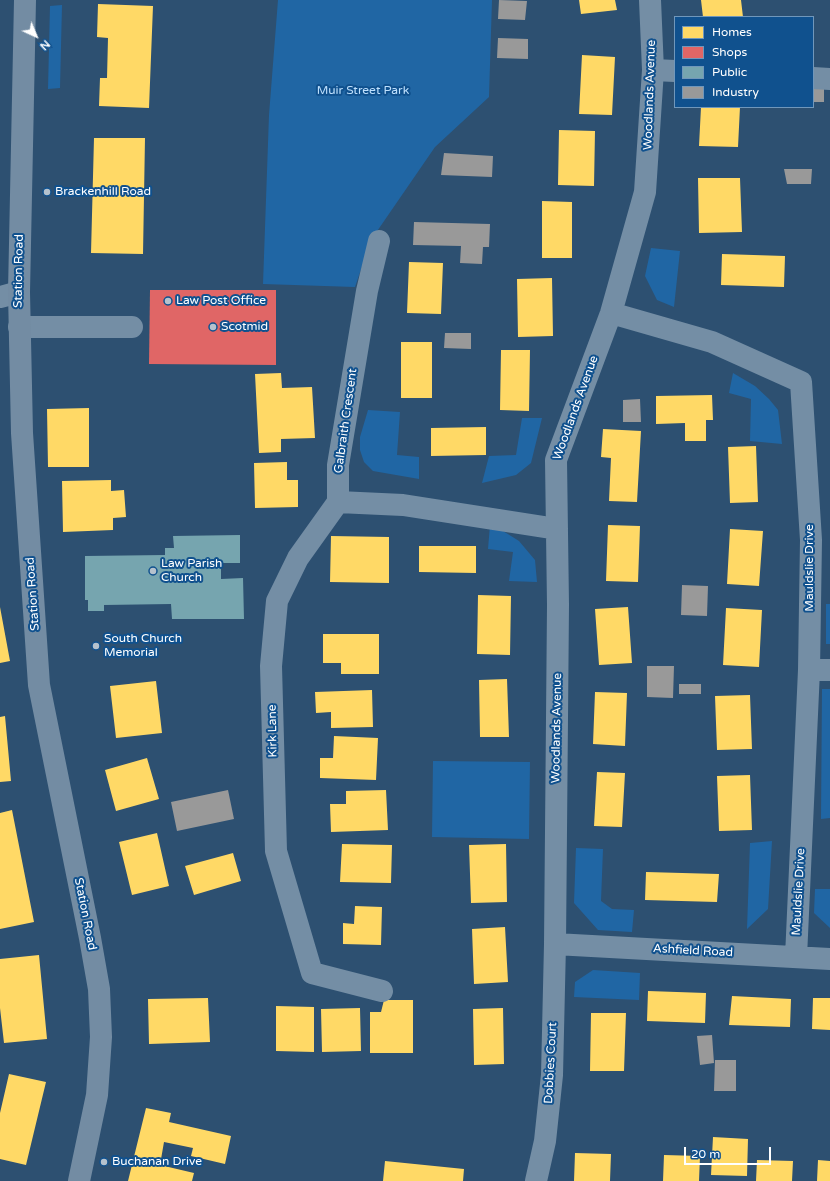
<!DOCTYPE html>
<style>
body{margin:0}
#map{position:relative;width:830px;height:1181px;overflow:hidden;background:#2d5071;font-family:"Varela Round",sans-serif}
canvas{display:block}
.legend{position:absolute;left:674px;top:16px;width:140px;height:92px;box-sizing:border-box;background:#10518e;border:1px solid #7097bb;margin:0;padding:5px 7px;list-style:none;font-size:12px;color:#fff}
.legend li{display:flex;align-items:center;gap:8px;height:20px}
.legend b{width:20px;border:1px solid #7097bb}
.north{position:absolute;left:16px;top:16px;width:40px;height:40px;-webkit-text-stroke:3px #10518e;paint-order:stroke;rotate:136deg;font-size:11px;font-weight:700;line-height:16px;text-align:center;color:#fff}
.north::after{content:'';display:block;margin:auto;width:14px;height:18px;background:#fff;clip-path:polygon(50% 0,100% 100%,50% 72%,0 100%)}
.scale{position:absolute;left:684px;top:1147px;width:87px;height:18px;box-sizing:border-box;border:2px solid #fff;border-top:0;padding-left:5px;font-size:12px;line-height:14px;white-space:nowrap;color:#fff;-webkit-text-stroke:3px #10518e;paint-order:stroke}
</style>
<div id="map">
<canvas width="830" height="1181"></canvas>
<ul class="legend">
<li><b style="height:11px;background:#ffd966"></b>Homes</li>
<li><b style="height:11px;background:#e06666"></b>Shops</li>
<li><b style="height:11px;background:#76a5af"></b>Public</li>
<li><b style="height:11px;background:#999"></b>Industry</li>
</ul>
<div class="north">N</div>
<div class="scale">20 m</div>
</div>
<script>
const g = document.querySelector('canvas').getContext('2d');
g.lineJoin = 'round';
function paint(path, color) {
  g.fillStyle = color;
  g.fill(path, 'evenodd');
}
function shape(rows) {
  const path = new Path2D();
  for (const r of rows) {
    path.moveTo(r[0], r[1]);
    for (let i = 2; i < r.length; i += 2) path.lineTo(r[i], r[i + 1]);
  }
  return path;
}
function strokePath(path, color, width, dash) {
  g.strokeStyle = color;
  g.lineWidth = width;
  g.lineCap = dash ? 'butt' : 'round';
  g.setLineDash(dash || []);
  g.stroke(path);
}
function drawText(font, color, halo, rows, align = 'center') {
  g.font = font + ' "Varela Round",sans-serif';
  g.lineWidth = 4;
  g.setLineDash([]);
  g.textBaseline = 'middle';
  g.strokeStyle = halo;
  g.fillStyle = color;
  for (const [text, x, y, turn = 0] of rows) {
    g.save();
    g.translate(x, y);
    g.rotate((+turn || 0) * Math.PI / 180);
    g.textAlign = isNaN(turn) ? turn : align;
    if (halo) g.strokeText(text, 0, 0);
    g.fillText(text, 0, 0);
    g.restore();
  }
}
const green = shape([
 [278,0,492,0,489,97,435,147,371,240,355,287,263,284,269,115],
 [62,5,60,88,48,89,50,6],
 [651,248,680,251,674,307,657,300,645,276],
 [733,373,755,386,769,399,778,410,782,444,750,441,751,399,729,393],
 [368,410,400,412,397,455,419,457,419,479,373,471,364,462,360,450,360,437],
 [522,418,542,418,531,463,516,475,482,483,489,456,516,455],
 [490,525,503,531,519,541,535,560,537,582,509,581,513,552,488,549],
 [826,604,830,604,830,644,826,644],
 [822,689,830,689,830,818,821,819],
 [433,761,530,762,529,839,432,837],
 [772,841,768,909,747,929,750,843],
 [576,848,603,849,601,901,612,909,634,910,632,932,598,930,574,903],
 [815,889,830,889,830,928,814,913],
 [593,970,640,973,639,1000,574,997,575,982]
]);
const homes = shape([
 [579,0,615,0,617,10,581,14],
 [701,0,741,0,743,17,703,17],
 [98,4,153,6,149,108,99,106,100,78,107,78,108,38,97,37],
 [582,55,615,57,612,115,579,114],
 [701,107,740,107,738,147,699,146],
 [559,130,595,131,594,186,558,185],
 [94,138,145,138,143,254,91,253],
 [698,178,740,178,742,232,699,233],
 [542,201,572,202,572,258,542,258],
 [722,254,785,256,784,287,721,285],
 [409,262,443,263,441,314,407,313],
 [552,278,553,336,518,337,517,279],
 [401,342,432,342,432,398,401,398],
 [501,350,530,350,529,411,500,410],
 [281,373,282,388,312,387,315,438,281,439,281,452,259,453,255,374],
 [712,395,713,420,706,420,706,441,685,441,685,423,656,424,656,396],
 [89,408,89,467,48,467,47,409],
 [486,427,486,455,431,456,431,428],
 [603,429,641,431,637,502,609,501,611,458,601,457],
 [756,446,758,502,730,503,728,447],
 [287,462,287,480,298,480,298,507,255,508,254,463],
 [111,480,111,491,124,490,126,517,113,518,113,530,63,532,62,481],
 [608,525,640,526,638,582,606,581],
 [730,529,763,531,759,586,727,584],
 [331,536,389,537,389,583,330,582],
 [419,546,476,546,476,573,419,572],
 [478,595,511,596,510,655,477,654],
 [0,607,10,661,0,663],
 [628,607,632,663,599,665,595,609],
 [726,608,762,610,759,667,723,665],
 [323,634,379,634,379,674,341,674,341,663,323,663],
 [507,679,509,737,480,737,479,680],
 [156,681,162,733,116,738,110,686],
 [372,690,373,727,331,728,331,712,316,713,315,692],
 [595,692,627,693,625,746,593,744],
 [750,695,752,749,717,750,715,696],
 [5,716,11,781,0,782,0,717],
 [334,736,378,738,376,780,320,778,320,758,333,758],
 [147,758,159,799,116,811,105,770],
 [597,772,625,773,622,827,594,826],
 [750,775,752,830,719,831,717,776],
 [386,790,388,830,331,832,330,804,346,804,346,791],
 [12,810,34,922,0,929,0,813],
 [157,833,169,886,132,895,119,842],
 [342,844,392,845,391,883,340,882],
 [506,844,507,902,471,903,469,845],
 [233,853,241,881,194,895,185,866],
 [646,872,719,874,717,902,645,900],
 [355,906,382,907,381,945,343,944,343,923,354,924],
 [505,927,508,982,474,984,472,929],
 [39,955,47,1039,4,1043,0,1008,0,959],
 [648,991,706,993,705,1023,647,1021],
 [732,996,791,999,790,1027,729,1025],
 [208,998,210,1042,149,1044,148,999],
 [813,998,830,998,830,1030,812,1029],
 [384,1000,413,1000,413,1053,370,1053,370,1012,381,1012],
 [276,1006,314,1007,314,1052,276,1051],
 [360,1008,361,1051,322,1052,321,1009],
 [503,1008,504,1064,474,1065,473,1009],
 [591,1013,626,1013,624,1071,590,1071],
 [9,1074,46,1082,26,1165,0,1159,0,1113],
 [146,1108,171,1113,169,1122,231,1136,225,1164,191,1156,193,1148,164,1142,160,1165,194,1173,192,1181,128,1181],
 [713,1137,748,1139,747,1176,711,1175],
 [575,1153,611,1154,610,1181,574,1181],
 [664,1155,700,1156,699,1181,663,1181],
 [757,1160,793,1161,792,1181,756,1181],
 [818,1160,830,1161,830,1181,817,1181],
 [385,1161,464,1169,463,1181,383,1181]
]);
const shops = shape([
 [150,290,276,290,276,365,149,364]
]);
const public = shape([
 [240,535,240,563,221,563,221,579,243,578,244,619,172,619,171,604,104,605,104,611,88,611,88,600,85,600,85,556,165,555,165,548,174,548,173,536]
]);
const industry = shape([
 [499,0,527,1,525,20,498,19],
 [498,38,528,39,528,59,497,58],
 [813,85,824,85,824,102,813,102],
 [444,153,493,156,492,177,441,175],
 [784,169,812,169,811,184,787,184],
 [414,222,490,224,489,247,483,247,482,264,460,263,461,246,413,245],
 [445,333,471,333,471,349,444,348],
 [640,399,641,422,623,422,623,400],
 [682,585,708,586,707,616,681,615],
 [647,666,674,666,673,698,647,697],
 [679,684,701,684,701,694,679,694],
 [228,790,234,819,177,831,171,802],
 [712,1035,714,1063,700,1065,697,1036],
 [715,1060,736,1060,736,1091,714,1091]
]);
const minor = shape([
 [653,70,675,71],
 [813,78,830,79],
 [379,241,367,291,338,465,338,502,403,505,557,529],
 [0,297,19,292],
 [611,313,712,342,801,382,811,540,809,670,796,957],
 [19,327,132,327],
 [338,502,298,558,277,601,271,666,276,851,312,973,382,991],
 [809,670,830,670],
 [555,944,830,959],
 [536,1181,545,1141,552,1075,555,944,558,605,556,460,611,313,645,192,653,70,650,0]
]);
const major = shape([
 [25,0,19,292,22,433,39,685,90,938,99,989,101,1037,97,1095,79,1181]
]);
const markers = [
 [47,192,4,"#b6c2cd"],
 [168,301,4,"#b6c2cd"],
 [213,327,4,"#b6c2cd"],
 [153,571,4,"#b6c2cd"],
 [96,646,4,"#b6c2cd"],
 [104,1162,4,"#b6c2cd"]
];
const parkNames = [
 ["Muir Street Park",363,91]
];
const streetNames = [
 ["Woodlands Avenue",650,95,-88],
 ["Station Road",19,271,-89],
 ["Woodlands Avenue",576,408,-70],
 ["Galbraith Crescent",346,421,-82],
 ["Mauldslie Drive",810,568,-90],
 ["Station Road",33,594,-94],
 ["Woodlands Avenue",557,728,-89],
 ["Kirk Lane",273,731,-91],
 ["Mauldslie Drive",799,892,-87],
 ["Station Road",85,914,79],
 ["Ashfield Road",693,951,3],
 ["Dobbies Court",551,1063,-87]
];
const poiNames = [
 ["Brackenhill Road",55,192],
 ["Law Post Office",176,301],
 ["Scotmid",221,327],
 ["Law Parish",161,564],
 ["Church",161,578],
 ["South Church",104,639],
 ["Memorial",104,653],
 ["Buchanan Drive",112,1162]
];
paint(green, '#2066a4');
paint(homes, '#ffd966');
paint(shops, '#e06666');
paint(public, '#76a5af');
paint(industry, '#999');
strokePath(minor, '#748ea5', 22);
strokePath(major, '#738ca3', 22);
for (const [x, y, r, color] of markers) {
  const dot = new Path2D();
  dot.arc(x, y, r, 0, 2 * Math.PI);
  g.fillStyle = color;
  g.fill(dot);
  strokePath(dot, '#10518e', 1.5);
}
drawText('12px', '#bfe1fe', '#10518e', parkNames);
drawText('12px', '#fff', '#10518e', streetNames);
drawText('12px', '#fff', '#10518e', poiNames, 'left');
</script>
